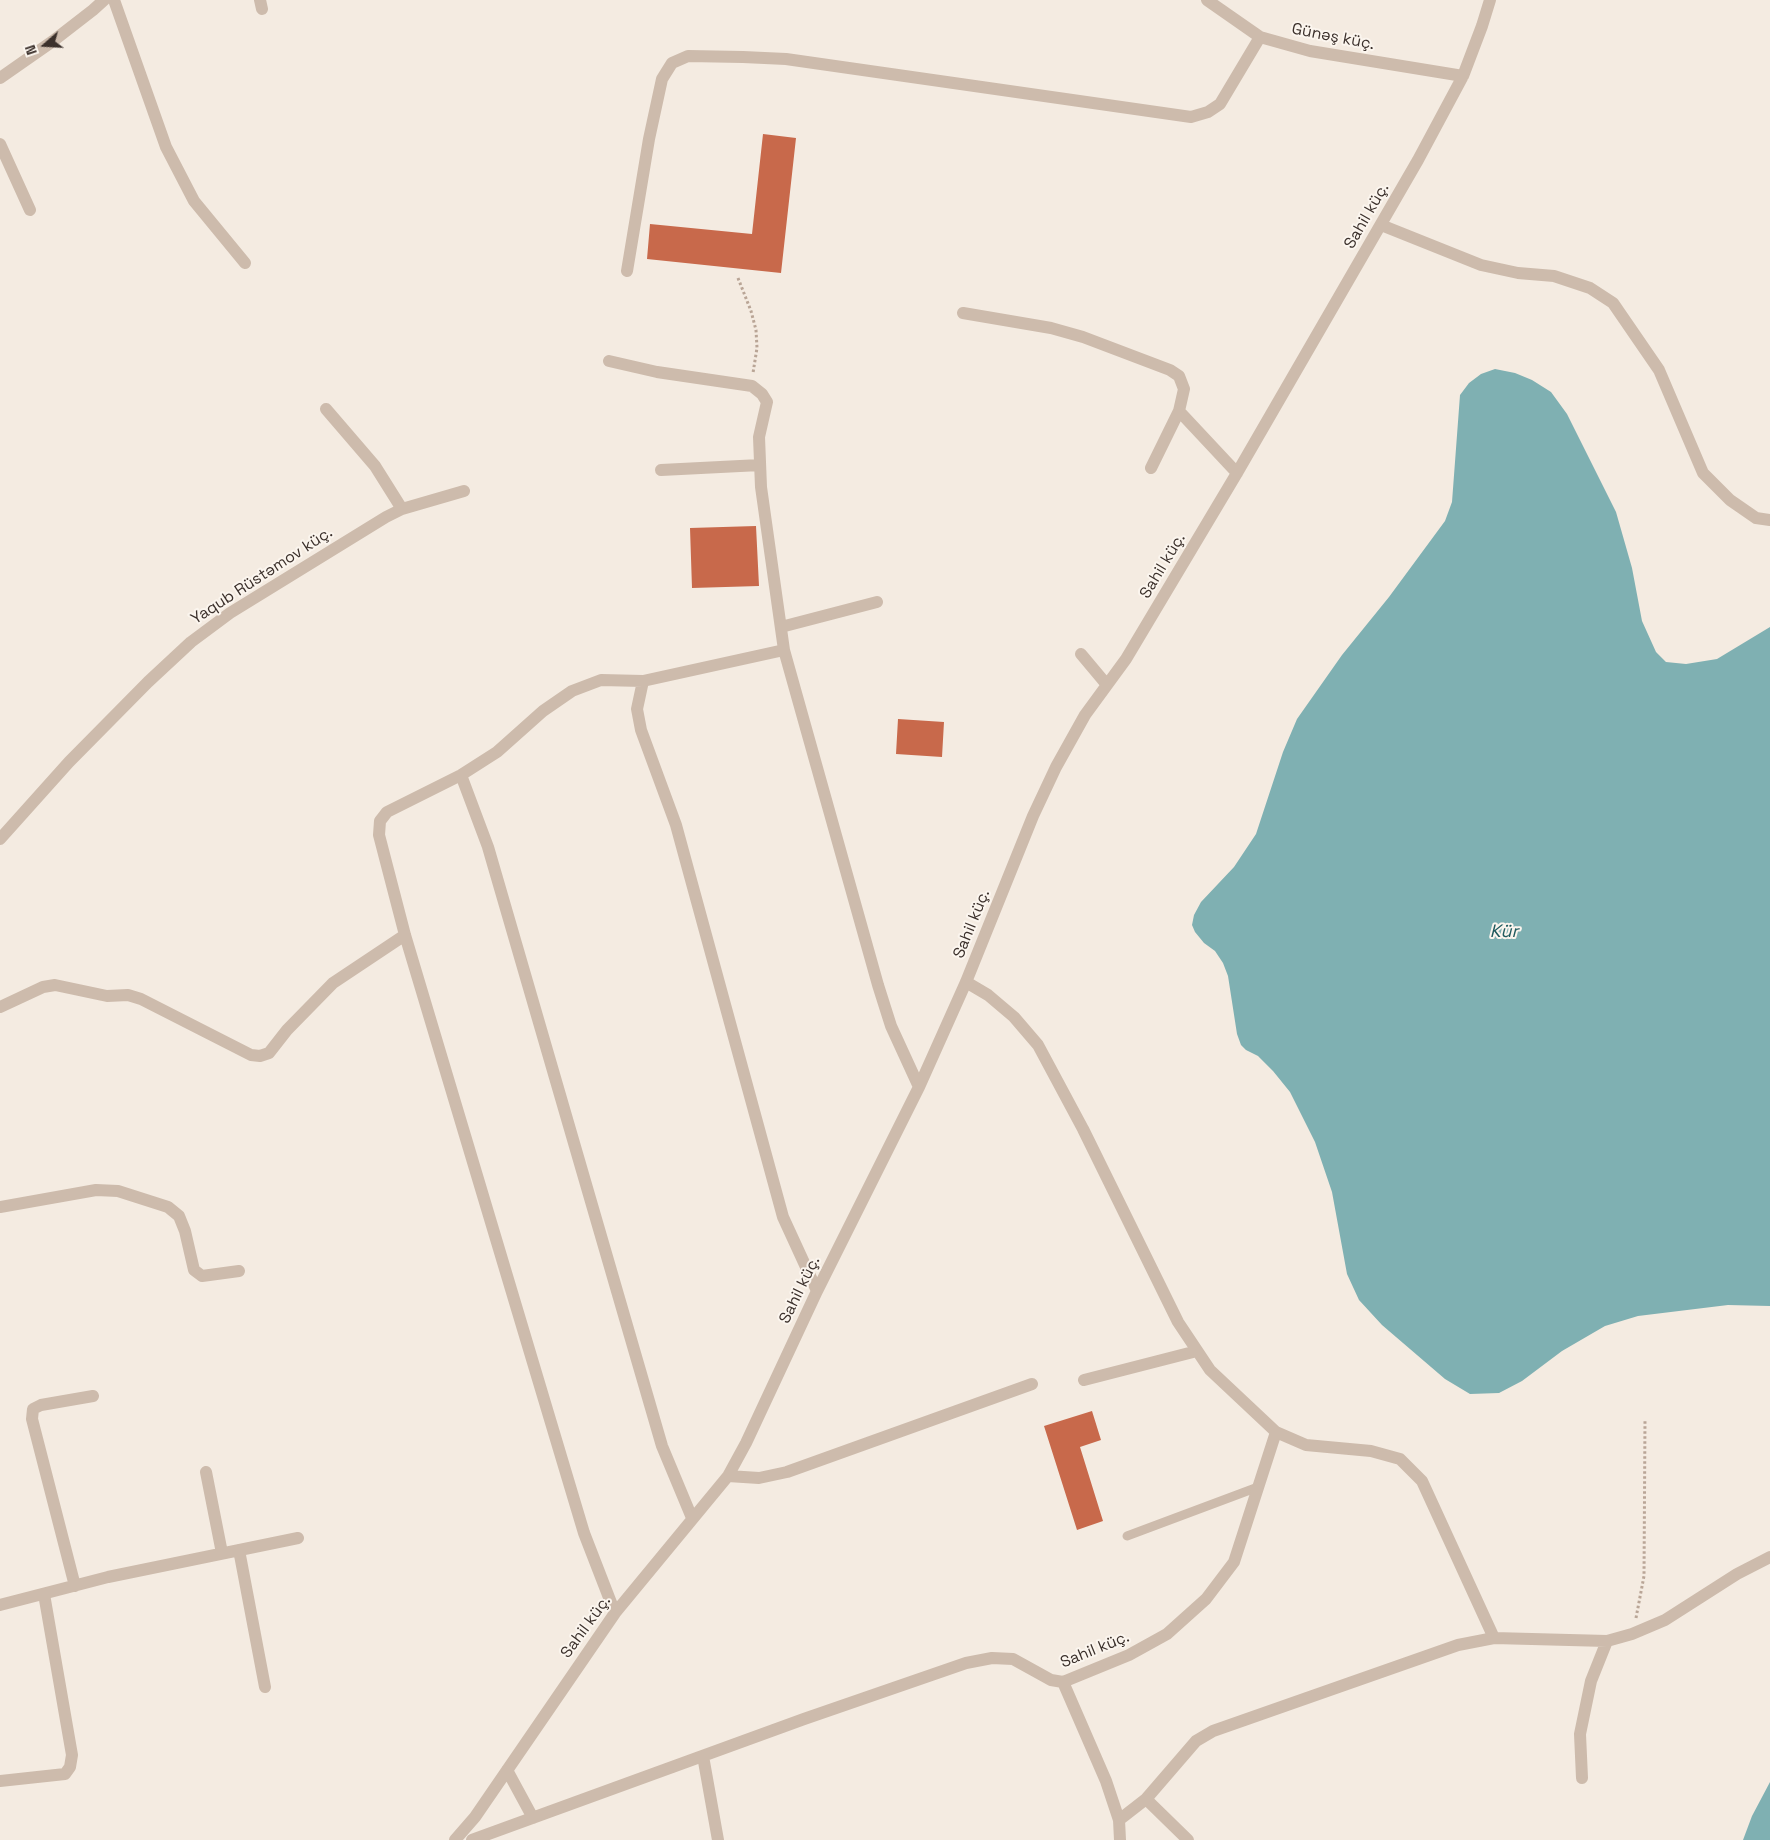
<!DOCTYPE html>
<meta charset="utf-8">
<style>
body{margin:0}
#map{position:relative;width:1770px;height:1840px;overflow:hidden;background:#f4ebe1;font-family:"Space Grotesk",sans-serif}
canvas{display:block}
.north{position:absolute;left:20px;top:20px;width:50px;height:50px;-webkit-text-stroke:4px #fbf5ee;paint-order:stroke;rotate:251deg;font-size:14px;font-weight:700;line-height:20px;text-align:center;color:#3b302b}
.north::after{content:'';display:block;margin:auto;width:18px;height:22px;background:#3b302b;clip-path:polygon(50% 0,100% 100%,50% 72%,0 100%)}
</style>
<div id="map">
<canvas width="1770" height="1840"></canvas>
<div class="north">N</div>
</div>
<script>
const g = document.querySelector('canvas').getContext('2d');
g.lineJoin = 'round';
function paint(path, color) {
  g.fillStyle = color;
  g.fill(path, 'evenodd');
}
function shape(rows) {
  const path = new Path2D();
  for (const r of rows) {
    path.moveTo(r[0], r[1]);
    for (let i = 2; i < r.length; i += 2) path.lineTo(r[i], r[i + 1]);
  }
  return path;
}
function strokePath(path, color, width, dash) {
  g.strokeStyle = color;
  g.lineWidth = width;
  g.lineCap = dash ? 'butt' : 'round';
  g.setLineDash(dash || []);
  g.stroke(path);
}
function drawText(font, color, halo, rows, align = 'center') {
  g.font = font + ' "Space Grotesk",sans-serif';
  g.lineWidth = 4;
  g.setLineDash([]);
  g.textBaseline = 'middle';
  g.strokeStyle = halo;
  g.fillStyle = color;
  for (const [text, x, y, turn = 0] of rows) {
    g.save();
    g.translate(x, y);
    g.rotate((+turn || 0) * Math.PI / 180);
    g.textAlign = isNaN(turn) ? turn : align;
    if (halo) g.strokeText(text, 0, 0);
    g.fillText(text, 0, 0);
    g.restore();
  }
}
const water = shape([
 [1495,369,1515,373,1532,380,1551,392,1567,414,1616,512,1632,568,1642,621,1656,652,1666,662,1686,664,1717,659,1770,627,1770,1306,1728,1305,1638,1316,1605,1326,1562,1351,1522,1381,1499,1393,1470,1394,1445,1379,1382,1325,1359,1300,1347,1274,1332,1192,1315,1142,1290,1092,1273,1071,1258,1056,1246,1050,1241,1045,1237,1034,1228,976,1223,963,1215,951,1204,943,1195,932,1192,925,1194,915,1201,902,1234,867,1256,834,1283,752,1297,719,1342,655,1389,597,1445,521,1452,502,1460,395,1469,383,1481,374],
 [1770,1782,1770,1840,1743,1840,1752,1816]
]);
const building = shape([
 [763,134,796,138,781,273,647,259,650,224,752,234],
 [756,526,759,586,692,588,690,528],
 [898,719,944,722,942,757,896,754],
 [1092,1411,1101,1440,1080,1447,1103,1521,1077,1530,1044,1426]
]);
const path = shape([
 [738,278,751,311,756,330,757,348,753,373],
 [1636,1618,1644,1576,1645,1419]
]);
const lane = shape([
 [1127,1536,1258,1487]
]);
const street = shape([
 [114,0,166,147,194,201,245,263],
 [260,0,262,9],
 [1207,0,1260,37,1310,51,1463,76],
 [0,78,53,41,93,10,104,0],
 [0,144,30,210],
 [1381,225,1481,265,1518,273,1554,276,1590,288,1613,303,1659,370,1703,473,1730,500,1756,518,1770,520],
 [627,271,649,139,662,79,672,63,688,56,743,57,786,59,1191,117,1208,112,1220,104,1260,37],
 [963,313,1051,328,1083,337,1170,370,1179,376,1184,389,1179,411,1237,473],
 [609,361,657,372,752,386,762,394,767,402,759,437,761,487,784,650,878,985,891,1026,919,1087],
 [326,409,375,466,402,509],
 [1151,468,1179,411],
 [661,470,760,465],
 [781,627,877,602],
 [1081,654,1107,685],
 [643,681,637,709,641,730,676,825,783,1217,817,1291],
 [461,775,488,847,662,1446,692,1518],
 [0,839,69,762,148,682,191,642,230,613,386,517,402,509,464,491],
 [966,982,988,995,1014,1017,1038,1045,1083,1129,1178,1322,1210,1370,1276,1432,1306,1445,1371,1451,1400,1459,1422,1481,1494,1638],
 [0,1007,43,987,55,985,107,996,128,995,141,999,251,1055,260,1056,269,1053,287,1030,333,983,405,935],
 [0,1207,96,1190,118,1191,168,1207,179,1216,185,1231,194,1270,202,1276,239,1271],
 [1084,1380,1197,1351],
 [206,1472,222,1553],
 [728,1476,759,1478,787,1472,1032,1384],
 [239,1550,265,1687],
 [75,1586,32,1419,33,1409,41,1405,93,1396],
 [0,1605,108,1577,298,1538],
 [615,1613,584,1533,405,935,379,835,380,821,387,812,461,775,497,752,543,711,572,691,601,680,643,681,784,650],
 [1063,1682,1106,1781,1119,1820],
 [703,1756,718,1840],
 [507,1770,533,1818],
 [1582,1778,1580,1734,1591,1681,1607,1641],
 [0,1781,65,1774,70,1767,72,1755,44,1594],
 [1146,1799,1188,1840],
 [455,1840,475,1817,615,1613,728,1476,746,1443,817,1291,919,1087,966,982,1033,816,1056,767,1085,715,1126,659,1237,473,1418,160,1463,76,1482,26,1490,0],
 [472,1840,804,1719,966,1663,992,1658,1013,1659,1051,1680,1063,1682,1129,1655,1167,1634,1206,1599,1234,1562,1276,1432],
 [1120,1840,1119,1820,1146,1799,1196,1741,1213,1731,1458,1645,1494,1638,1607,1641,1632,1634,1665,1620,1737,1574,1770,1557]
]);
const streetNames = [
 ["Günəş küç.",1333,37,11],
 ["Sahil küç.",1367,216,-60],
 ["Sahil küç.",1163,566,-59],
 ["Yaqub Rüstəmov küç.",262,576,-33],
 ["Sahil küç.",972,924,-68],
 ["Sahil küç.",800,1290,-64],
 ["Sahil küç.",586,1627,-54],
 ["Sahil küç.",1095,1650,-22]
];
const waterNames = [
 ["Kür",1504,932]
];
paint(water, '#7fb0b2');
paint(building, '#c8694b');
strokePath(path, '#b9a596', 3, [2.5, 2.5]);
strokePath(lane, '#cdbbac', 9);
strokePath(street, '#cdbbac', 12);
drawText('16px', '#3b302b', '#fbf5ee', streetNames);
drawText('italic 18px', '#1f5a5e', '#fbf5ee', waterNames);
</script>
